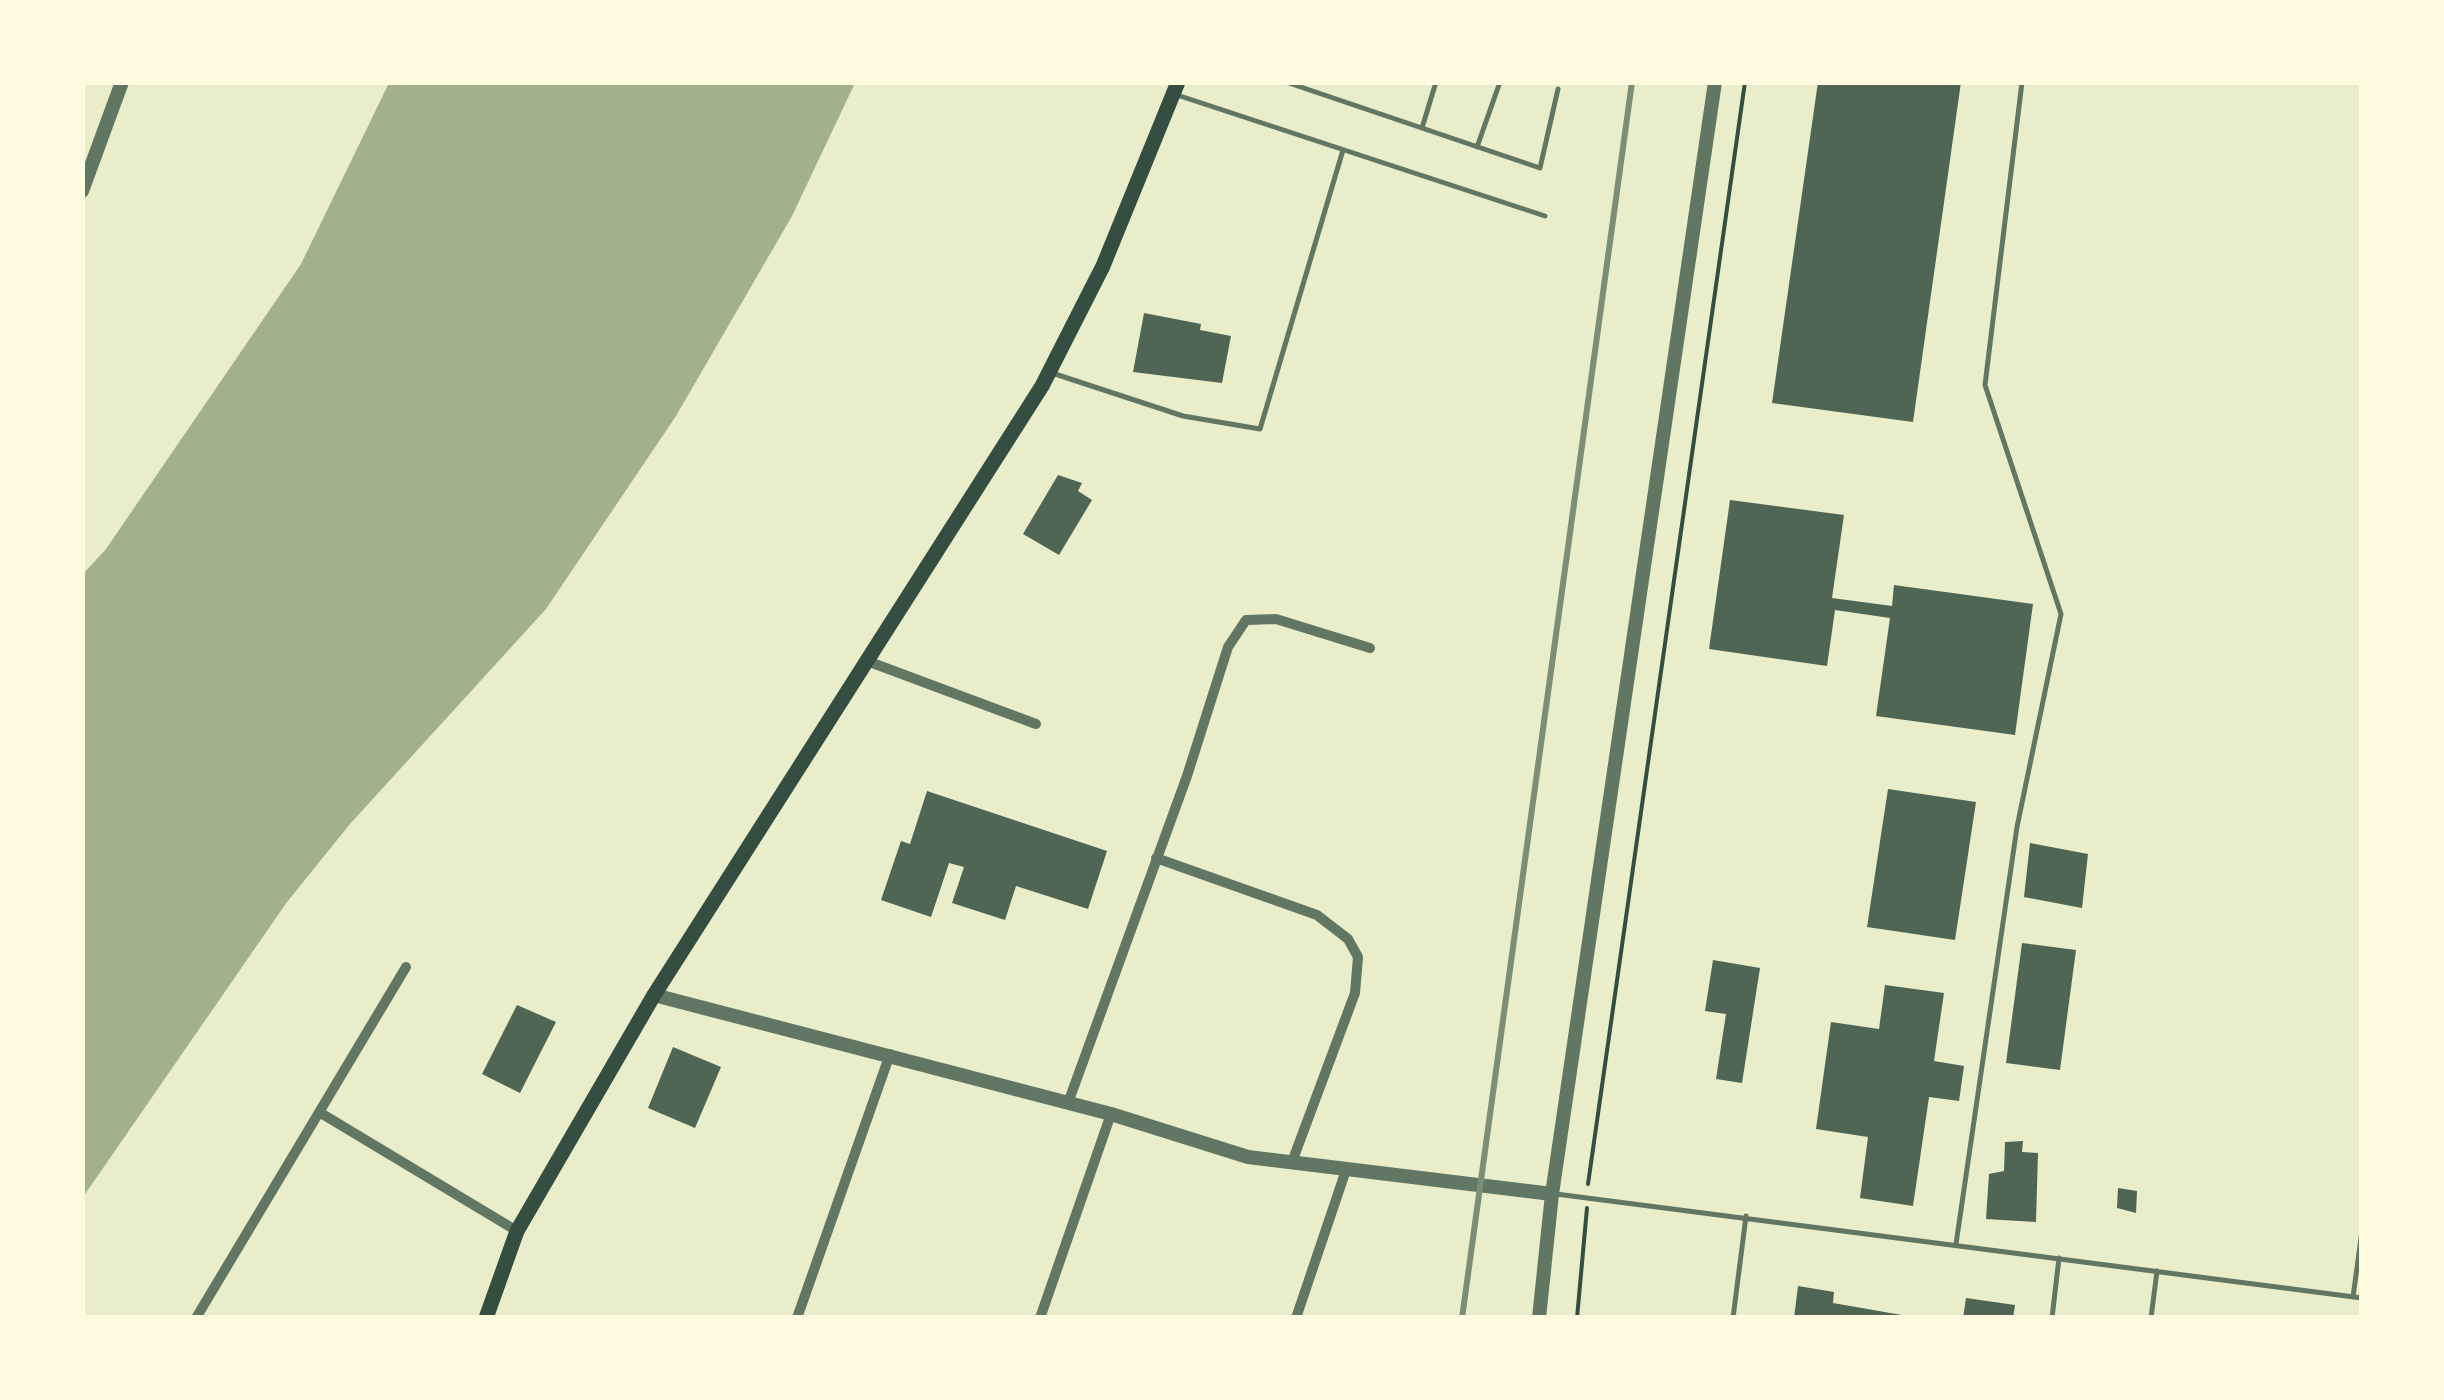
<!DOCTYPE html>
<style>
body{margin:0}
#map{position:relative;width:2444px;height:1400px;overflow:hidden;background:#e9edc9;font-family:"PT Sans",sans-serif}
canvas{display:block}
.frame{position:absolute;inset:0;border:85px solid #fefae0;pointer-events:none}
</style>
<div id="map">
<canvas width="2444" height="1400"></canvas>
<div class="frame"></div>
</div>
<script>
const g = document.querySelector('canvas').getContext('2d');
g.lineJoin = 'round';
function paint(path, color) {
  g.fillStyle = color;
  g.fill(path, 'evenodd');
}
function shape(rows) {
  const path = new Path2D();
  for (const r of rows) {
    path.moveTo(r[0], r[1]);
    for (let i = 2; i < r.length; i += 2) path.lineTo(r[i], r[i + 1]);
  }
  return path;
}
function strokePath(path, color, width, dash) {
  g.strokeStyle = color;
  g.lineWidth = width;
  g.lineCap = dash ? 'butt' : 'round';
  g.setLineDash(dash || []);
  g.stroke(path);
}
const water = shape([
 [389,83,855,83,792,216,676,416,546,609,350,824,287,902,83,1197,83,574,106,549,301,264]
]);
const building = shape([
 [1818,82,1961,82,1913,422,1772,403],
 [1144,313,1201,324,1200,330,1231,336,1222,383,1133,372],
 [1058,475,1082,483,1078,491,1092,500,1059,555,1023,534],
 [1730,500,1844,515,1832,598,1892,606,1894,585,2033,604,2015,735,1876,716,1890,618,1835,610,1827,666,1709,649],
 [1888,789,1976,802,1955,940,1867,927],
 [927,791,1107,851,1088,909,1016,886,1005,920,952,903,964,867,949,863,931,917,881,900,901,841,910,844],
 [2030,843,2088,854,2082,908,2024,897],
 [2022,943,2076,950,2060,1070,2006,1063],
 [1713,960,1760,968,1742,1083,1716,1079,1726,1014,1705,1011],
 [1885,985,1944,993,1934,1061,1964,1066,1959,1101,1929,1097,1913,1206,1860,1198,1868,1137,1816,1129,1831,1022,1879,1029],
 [517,1005,556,1022,520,1093,482,1074],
 [673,1047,721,1067,695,1128,648,1108],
 [2023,1141,2022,1152,2038,1153,2036,1222,1986,1219,1989,1174,2004,1171,2005,1142],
 [2118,1188,2137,1191,2136,1213,2117,1208],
 [1798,1286,1834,1292,1833,1303,1919,1318,1794,1318],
 [1966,1298,2015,1305,2013,1318,1963,1318]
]);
const path = shape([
 [1588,1184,1745,82],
 [1577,1318,1587,1208]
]);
const service = shape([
 [1286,82,1540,168,1558,89],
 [1177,95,1545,216],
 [1422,128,1436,82],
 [1477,147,1500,82],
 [1052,373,1183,416,1260,429,1343,150],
 [1556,1194,2362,1298],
 [1956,1244,2017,827,2061,614,1985,385,2022,82],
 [2353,1297,2362,1231],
 [1733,1318,1746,1216],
 [2052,1318,2059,1258],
 [2151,1318,2157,1271]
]);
const minor = shape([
 [867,661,1036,724],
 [1156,858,1317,915,1348,939,1358,957,1355,993,1292,1162],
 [1068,1103,1187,776,1228,647,1246,620,1276,619,1370,648],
 [319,1112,517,1231],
 [196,1318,406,967],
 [797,1318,890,1054],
 [1040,1318,1111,1114],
 [1296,1318,1346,1170]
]);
const tertiary = shape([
 [82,191,122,82],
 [654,995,1111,1114,1248,1157,1552,1194],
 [1539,1318,1552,1194,1715,82]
]);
const secondary = shape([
 [486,1318,517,1231,654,995,1042,386,1103,266,1178,82]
]);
const rail = shape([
 [1462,1318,1632,82]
]);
paint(water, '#a3b18a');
paint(building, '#4f6655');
strokePath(path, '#344e41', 4);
strokePath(service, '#617663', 5);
strokePath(minor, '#617663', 10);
strokePath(tertiary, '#617663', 14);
strokePath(secondary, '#344e41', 15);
strokePath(rail, '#7c8e77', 6);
</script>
